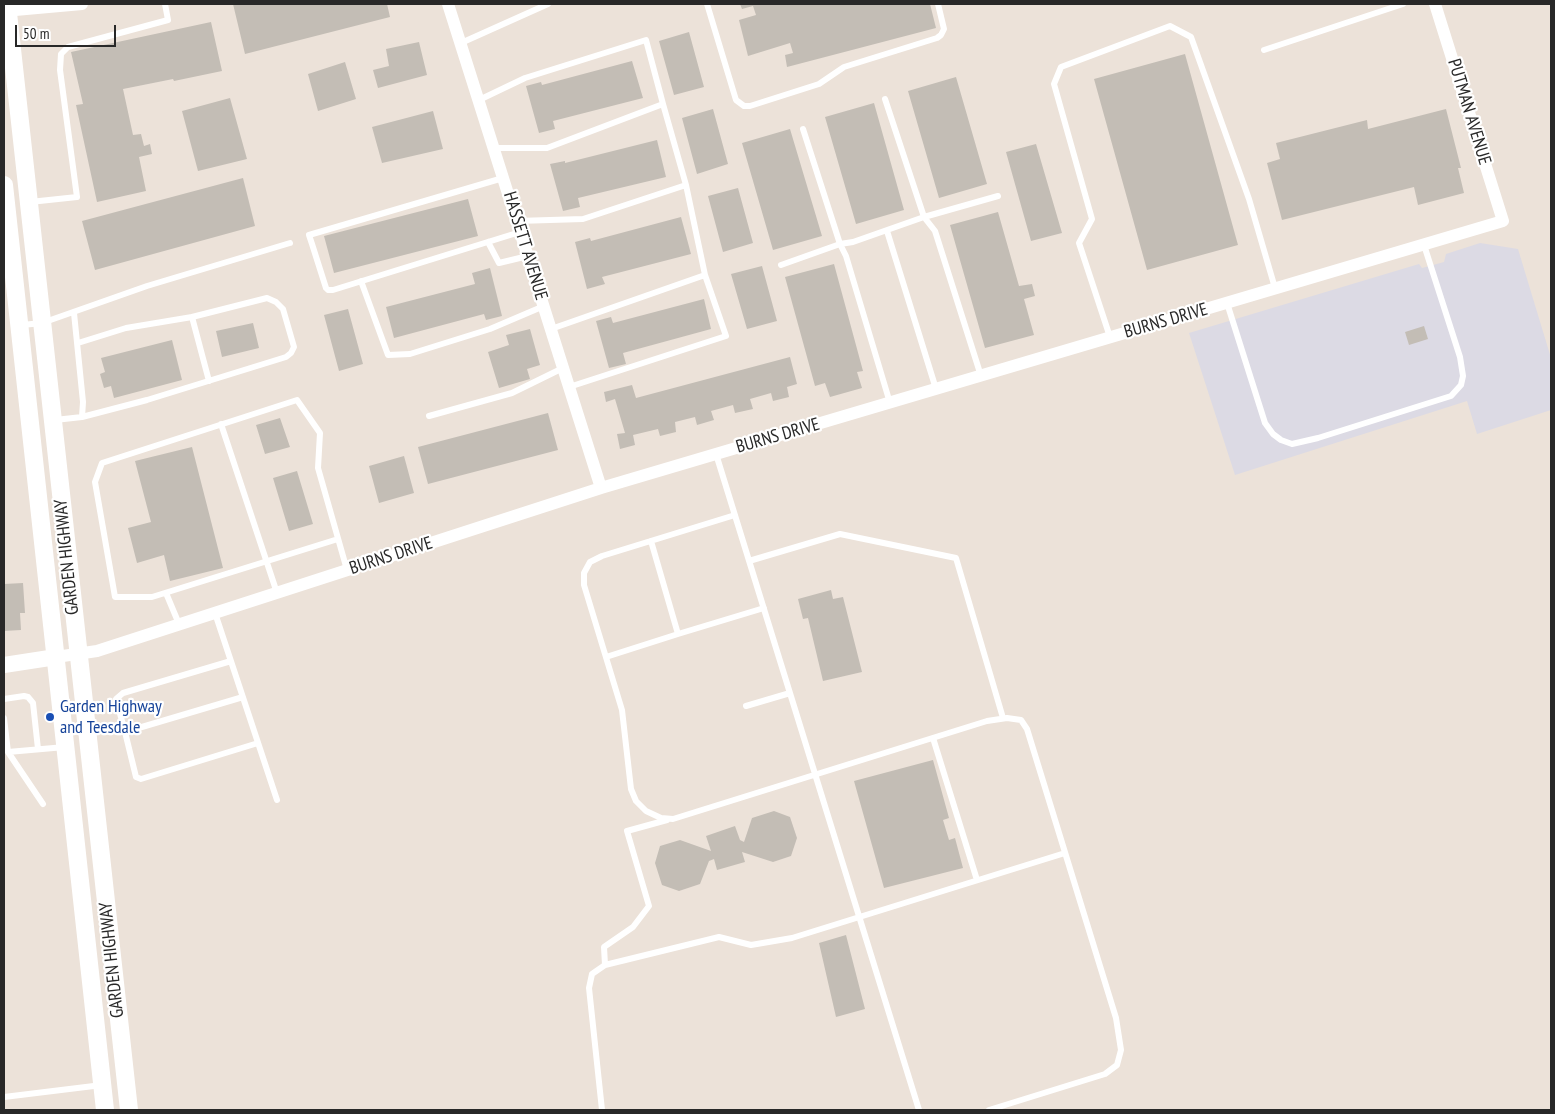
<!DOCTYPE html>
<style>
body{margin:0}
#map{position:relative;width:1555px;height:1114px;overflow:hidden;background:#ece2d9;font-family:"PT Sans Narrow",sans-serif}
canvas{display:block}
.frame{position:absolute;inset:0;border:5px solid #282828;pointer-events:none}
.scale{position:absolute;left:15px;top:25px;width:101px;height:22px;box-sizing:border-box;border:2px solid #282828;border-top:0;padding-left:6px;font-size:15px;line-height:18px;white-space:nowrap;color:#282828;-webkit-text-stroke:4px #fff;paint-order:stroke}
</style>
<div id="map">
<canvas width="1555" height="1114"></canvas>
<div class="frame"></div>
<div class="scale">50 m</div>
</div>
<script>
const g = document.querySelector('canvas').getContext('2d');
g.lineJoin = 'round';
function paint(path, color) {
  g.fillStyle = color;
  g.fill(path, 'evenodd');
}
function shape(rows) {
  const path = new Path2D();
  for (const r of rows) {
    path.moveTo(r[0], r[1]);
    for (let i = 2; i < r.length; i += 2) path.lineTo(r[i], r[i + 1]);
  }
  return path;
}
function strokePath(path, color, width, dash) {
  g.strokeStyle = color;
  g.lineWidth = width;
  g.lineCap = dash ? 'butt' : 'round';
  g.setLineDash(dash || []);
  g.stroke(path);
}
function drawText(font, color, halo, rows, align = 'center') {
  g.font = font + ' "PT Sans Narrow",sans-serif';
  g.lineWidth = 4.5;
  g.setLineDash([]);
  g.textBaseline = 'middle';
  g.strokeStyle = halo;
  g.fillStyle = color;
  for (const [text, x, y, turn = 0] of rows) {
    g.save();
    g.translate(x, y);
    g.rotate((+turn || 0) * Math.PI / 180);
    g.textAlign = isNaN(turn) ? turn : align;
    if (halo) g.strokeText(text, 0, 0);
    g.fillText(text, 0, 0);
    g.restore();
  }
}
const industrial = shape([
 [1480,243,1518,249,1551,358,1551,410,1477,434,1467,401,1235,475,1189,333,1419,264,1422,268,1444,262,1446,254]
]);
const building = shape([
 [233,4,387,4,390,17,245,54],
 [740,4,930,4,936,28,787,67,785,55,793,53,790,43,748,56,739,20,756,15,753,6,742,9],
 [211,22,222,71,174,81,173,79,123,89,133,135,141,134,144,146,150,144,152,154,139,157,146,191,97,202,76,105,83,104,71,52],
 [689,32,704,87,674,95,659,41],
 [419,42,427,75,378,88,373,70,389,66,386,49],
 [1185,54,1238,245,1147,270,1094,79],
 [632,61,643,98,553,121,555,129,539,133,526,86,541,82,542,85],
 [345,62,356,99,318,111,308,74],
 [956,77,987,184,939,198,908,91],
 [230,98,247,159,198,171,182,111],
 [874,103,904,210,856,224,825,117],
 [713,109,728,164,697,174,682,118],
 [1446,109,1461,168,1458,168,1464,193,1418,205,1414,187,1282,220,1267,163,1280,159,1276,143,1367,120,1368,129],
 [433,111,443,149,382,163,372,127],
 [790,129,822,236,773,250,742,143],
 [657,140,666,177,578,198,580,207,563,211,550,164,565,161,565,163],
 [1036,144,1062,233,1031,241,1006,152],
 [243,178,255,226,95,270,82,221],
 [738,188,753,243,723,252,708,196],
 [468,199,478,236,334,273,324,236],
 [998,212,1019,286,1032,284,1035,296,1024,299,1034,335,985,348,950,225],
 [681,217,691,254,602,277,605,284,587,289,575,242,590,238,591,241],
 [834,264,863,371,857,372,862,388,830,397,825,383,815,386,785,277],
 [762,266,777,321,747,329,731,274],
 [490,268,502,316,486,320,484,314,394,338,386,307,475,284,472,273],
 [704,299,711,329,623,353,626,364,609,368,596,321,611,317,613,323],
 [348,309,363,364,339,371,324,315],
 [253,323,259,348,222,357,216,331],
 [1424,326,1428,339,1409,345,1405,332],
 [530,329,540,365,527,369,530,379,499,388,488,352,509,345,506,335],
 [172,340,182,380,114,398,111,386,104,388,100,374,105,372,101,358],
 [790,357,797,384,787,387,789,397,773,401,771,393,750,399,753,409,735,413,733,405,711,411,714,420,697,425,695,417,675,422,676,432,660,436,658,429,633,435,635,445,620,449,617,434,625,433,615,399,606,402,604,392,632,385,636,398],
 [548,413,558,450,428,484,418,447],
 [280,418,290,447,265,454,256,425],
 [192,447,223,568,170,581,164,555,137,563,128,528,151,522,135,461],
 [404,456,414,493,379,503,369,466],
 [297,471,313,524,289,531,273,478],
 [23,583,25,613,20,613,21,630,4,631,4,584],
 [831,590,833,599,843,597,862,672,823,681,808,618,803,619,798,599],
 [933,760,949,818,943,820,949,840,955,838,963,868,884,888,854,781],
 [774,811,790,817,797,838,791,856,773,862,742,852,745,862,717,870,714,859,709,861,700,884,679,891,662,885,655,863,660,846,680,840,711,851,706,836,735,826,740,840,744,842,752,818],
 [846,935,865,1009,836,1017,819,943]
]);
const service = shape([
 [707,4,736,100,744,106,750,106,819,84,844,67,937,38,941,35,944,29,938,4],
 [461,43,548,4],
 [1264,50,1403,4],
 [885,99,924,217,998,196],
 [479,100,525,78,646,40,663,104,547,148,494,148],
 [503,178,309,235,312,244,326,288,328,290,333,290,520,232],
 [30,202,77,197,60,70,61,54,68,47,168,20,165,4],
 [517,221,583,219,686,185,663,104],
 [887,231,936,389],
 [488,242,499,263,528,256],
 [781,265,840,244,803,129],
 [361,281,388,355,410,354,490,329,544,306],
 [1227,303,1265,423,1273,434,1281,440,1292,444,1318,438,1451,396,1461,385,1463,376,1460,357,1424,245],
 [192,317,209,381],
 [22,325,42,323,147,286,290,243],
 [551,329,705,275,686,185],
 [1110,337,1079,243,1092,219,1054,84,1061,67,1170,26,1191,37,1249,199,1275,288],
 [78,343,126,328,192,317,267,298,276,302,283,309,294,347,291,353,286,357,147,400,82,417],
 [569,387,726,336,705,275],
 [890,403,846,256,840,244,853,242,924,217,935,231,981,376],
 [429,416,512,393,563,368],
 [55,420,82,417,83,402,74,313],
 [221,424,277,593],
 [716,454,919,1110],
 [735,515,602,556,590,562,584,573,584,585,622,710,631,789,636,801,646,811,661,818,673,819,987,721,1007,718,1021,720,1027,729,1116,1018,1121,1050,1117,1065,1105,1074,989,1110],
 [338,539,152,597,115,597,95,482,102,463,297,400,320,433,318,468,347,570],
 [651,541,678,634,764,608],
 [749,561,840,534,956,558,1003,718],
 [166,593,179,624],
 [215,613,277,800],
 [606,657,678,634],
 [243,697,125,732,136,777,141,779,258,743],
 [4,699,24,696,28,697,33,703,38,749],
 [746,706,790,693],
 [4,718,8,752],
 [125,732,116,699,123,693,231,661],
 [933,738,977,880],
 [43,804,8,752,65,747],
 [667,820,627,831,649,906,633,927,604,947,605,965,719,937,751,945,792,938,1065,853],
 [4,1097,102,1085],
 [602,1110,589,988,592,974,605,965]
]);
const minor = shape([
 [448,4,601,488],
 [4,11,82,4],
 [56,657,97,651,601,488,1503,221,1435,4]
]);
const tertiary = shape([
 [4,665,56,657]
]);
const secondary = shape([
 [7,4,129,1110],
 [4,185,105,1110]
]);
const markers = [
 [50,717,5,"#1a4fb4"]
];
const streetNames = [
 ["PUTMAN AVENUE",1469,112,73],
 ["HASSETT AVENUE",525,246,73],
 ["BURNS DRIVE",1166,321,-16],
 ["BURNS DRIVE",778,436,-16],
 ["BURNS DRIVE",391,556,-18],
 ["GARDEN HIGHWAY",67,557,-96],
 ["GARDEN HIGHWAY",112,960,-96]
];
const transitNames = [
 ["Garden Highway",60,707],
 ["and Teesdale",60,728]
];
paint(industrial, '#dcdae4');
paint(building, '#c3bdb5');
strokePath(service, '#fff', 6);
strokePath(minor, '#fff', 12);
strokePath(tertiary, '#fff', 16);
strokePath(secondary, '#fff', 18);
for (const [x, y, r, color] of markers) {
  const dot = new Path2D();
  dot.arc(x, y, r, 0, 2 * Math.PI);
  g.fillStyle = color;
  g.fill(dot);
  strokePath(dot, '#fff', 2);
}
drawText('18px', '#282828', '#fff', streetNames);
drawText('18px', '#164399', '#fff', transitNames, 'left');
</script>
